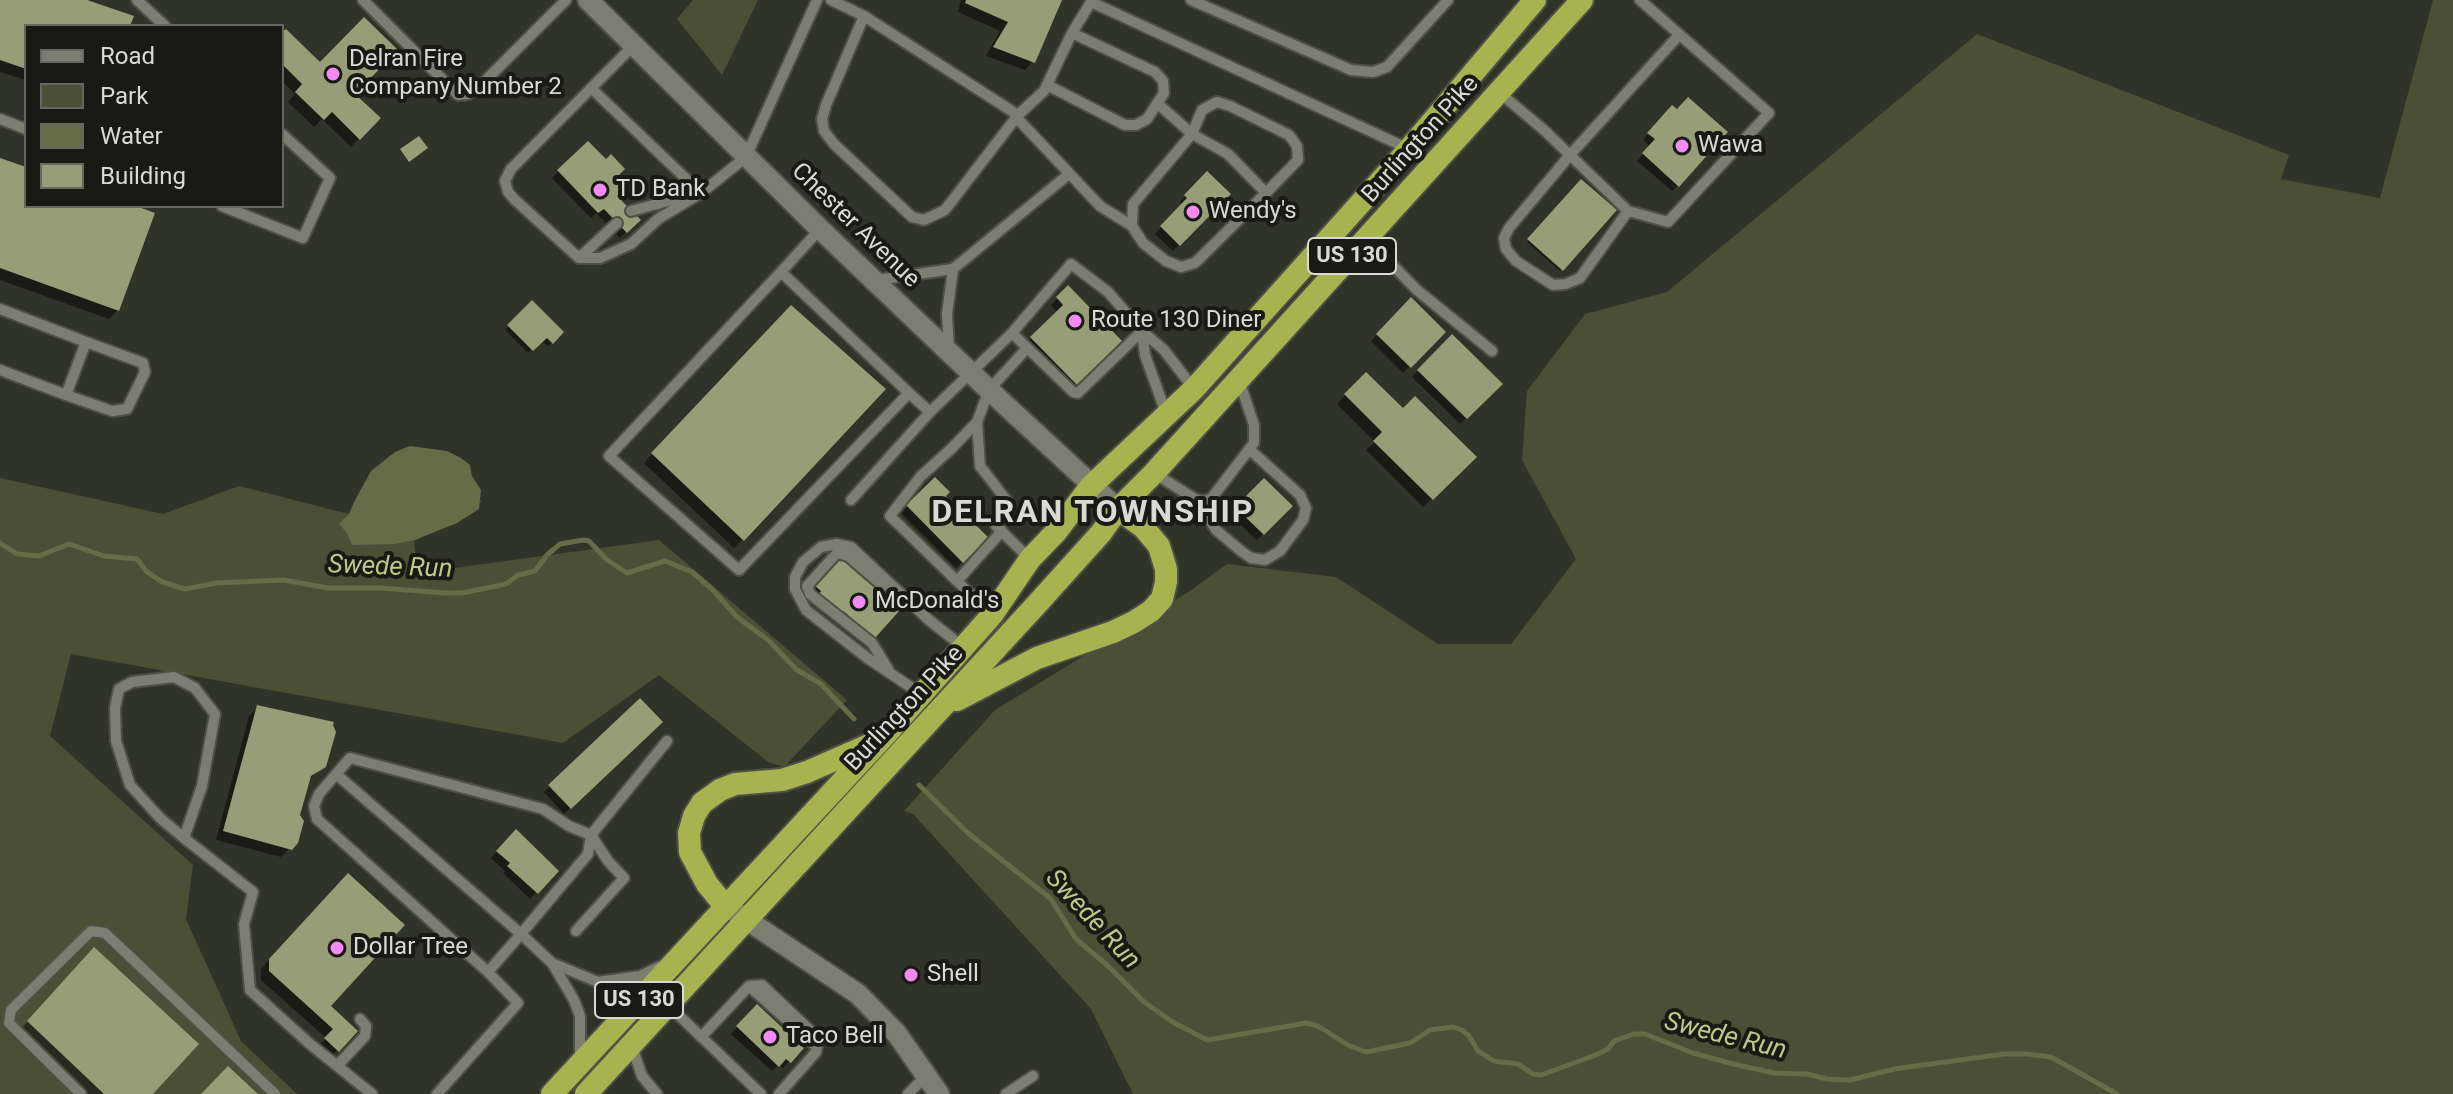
<!DOCTYPE html>
<style>
body{margin:0}
#map{position:relative;width:2453px;height:1094px;overflow:hidden;background:#303327;font-family:Roboto,sans-serif}
canvas{display:block}
.legend{position:absolute;left:24px;top:24px;width:260px;height:184px;box-sizing:border-box;background:#191a14;border:2px solid #666760;margin:0;padding:10px 14px;list-style:none;font-size:24px;color:#d9dad3}
.legend li{display:flex;align-items:center;gap:16px;height:40px}
.legend b{width:40px;border:2px solid #666760}
</style>
<div id="map">
<canvas width="2453" height="1094"></canvas>
<ul class="legend">
<li><b style="height:10px;background:#7b7e70"></b>Road</li>
<li><b style="height:22px;background:#4a4f36"></b>Park</li>
<li><b style="height:22px;background:#656c47"></b>Water</li>
<li><b style="height:22px;background:#979e77"></b>Building</li>
</ul>
</div>
<script>
const g = document.querySelector('canvas').getContext('2d');
g.lineJoin = 'round';
function paint(path, color) {
  g.fillStyle = color;
  g.fill(path, 'evenodd');
}
function shape(rows) {
  const path = new Path2D();
  for (const r of rows) {
    path.moveTo(r[0], r[1]);
    for (let i = 2; i < r.length; i += 2) path.lineTo(r[i], r[i + 1]);
  }
  return path;
}
function strokePath(path, color, width, dash) {
  g.strokeStyle = color;
  g.lineWidth = width;
  g.lineCap = dash ? 'butt' : 'round';
  g.setLineDash(dash || []);
  g.stroke(path);
}
function drawText(font, color, halo, rows, align = 'center') {
  g.font = font + ' Roboto,sans-serif';
  g.lineWidth = 8;
  g.setLineDash([]);
  g.textBaseline = 'middle';
  g.strokeStyle = halo;
  g.fillStyle = color;
  for (const [text, x, y, turn = 0] of rows) {
    g.save();
    g.translate(x, y);
    g.rotate((+turn || 0) * Math.PI / 180);
    g.textAlign = isNaN(turn) ? turn : align;
    if (halo) g.strokeText(text, 0, 0);
    g.fillText(text, 0, 0);
    g.restore();
  }
}
const green = shape([
 [693,0,758,0,722,75,677,19],
 [2433,0,2453,0,2453,1094,1133,1094,1091,1009,913,814,904,811,995,710,1190,591,1227,564,1336,577,1438,644,1511,644,1576,559,1522,460,1527,391,1585,314,1667,292,1977,34,2289,155,2281,179,2380,198],
 [395,452,482,501,414,541,417,573,659,540,847,700,784,767,768,762,659,675,563,743,71,654,50,736,193,865,186,919,241,1041,297,1094,0,1094,0,478,163,514,239,486,349,514]
]);
const water = shape([
 [410,446,447,451,461,458,470,465,472,476,481,490,479,509,457,523,415,540,395,544,352,545,347,533,339,524,349,514,354,502,371,471,395,452]
]);
const shadow = shape([
 [0,0,81,0,128,26,26,26,26,80,0,72],
 [961,0,1060,0,1033,61,1025,70,986,56,1000,31,958,12],
 [282,35,320,65,378,118,351,147,322,119,314,127,288,102,295,94,282,81],
 [1666,114,1678,185,1672,191,1637,161,1650,146,1643,140],
 [588,143,617,175,614,196,638,220,620,238,596,213,591,218,552,178],
 [0,160,26,169,26,206,130,206,118,310,109,319,0,280],
 [1207,174,1228,194,1173,251,1155,234,1183,205,1180,202],
 [1581,181,1614,210,1560,271,1527,242],
 [1068,288,1119,341,1070,389,1026,344,1058,313,1051,305],
 [1411,300,1443,332,1403,373,1371,341],
 [532,303,562,332,548,346,541,340,528,353,505,330],
 [791,307,883,389,734,548,644,463],
 [1452,337,1500,384,1460,424,1412,377],
 [1366,375,1403,411,1474,457,1423,507,1366,450,1375,442,1337,404],
 [935,479,944,496,986,538,956,568,901,513],
 [1264,481,1290,506,1257,540,1230,515],
 [834,567,897,610,867,643,848,626,844,630,840,626,843,622,835,616,832,619,813,603,810,593],
 [640,700,660,722,564,814,544,792],
 [258,707,324,766,308,780,298,816,296,842,281,857,216,840,249,716],
 [516,832,556,871,530,899,503,873,505,871,491,858],
 [348,876,329,1006,355,1031,329,1059,317,1048,326,1038,261,980,261,969],
 [86,958,150,1094,86,1094,20,1030],
 [757,1007,802,1048,783,1068,779,1064,772,1071,731,1034]
]);
const stream = shape([
 [0,543,17,554,39,556,69,544,104,556,137,559,146,571,162,582,185,589,216,583,284,580,328,588,381,588,445,593,462,593,506,584,518,575,535,571,547,555,560,544,583,540,589,541,607,560,627,573,665,561,692,572,712,589,737,617,768,640,797,670,821,684,854,719],
 [919,785,968,833,1051,899,1076,939,1107,965,1143,1001,1171,1021,1207,1040,1306,1023,1318,1026,1348,1045,1366,1052,1410,1043,1430,1030,1453,1027,1462,1030,1469,1036,1478,1051,1494,1061,1518,1064,1533,1074,1541,1075,1596,1055,1608,1049,1614,1041,1634,1034,1645,1034,1693,1053,1733,1064,1774,1073,1807,1074,1827,1079,1850,1080,1894,1069,2004,1054,2026,1054,2051,1057,2117,1094]
]);
const building = shape([
 [0,0,87,0,134,16,130,26,26,26,26,69,0,60],
 [966,0,1062,0,1035,63,993,47,1008,22,965,3],
 [364,17,398,50,355,94,381,118,360,140,332,112,324,120,295,92,302,84,282,64,282,32,286,29,320,62],
 [1688,97,1728,132,1679,187,1642,153,1655,139,1647,133,1672,105,1677,109],
 [419,136,428,148,409,162,400,149],
 [588,141,606,159,611,154,625,169,619,175,629,185,617,196,641,220,627,233,604,209,598,213,557,170],
 [0,158,26,167,26,206,136,206,155,213,119,311,0,268],
 [1207,171,1231,194,1180,246,1160,226,1187,198,1184,195],
 [1581,179,1617,210,1563,271,1527,239],
 [1068,285,1122,341,1077,385,1030,337,1063,305,1056,297],
 [1411,297,1446,332,1411,368,1376,334],
 [532,300,564,332,553,344,547,338,533,351,507,325],
 [791,305,886,389,744,541,651,453],
 [1452,334,1503,384,1467,419,1417,370],
 [1366,372,1403,408,1415,396,1477,457,1433,500,1373,441,1382,432,1344,394],
 [935,477,950,492,946,496,989,538,963,563,906,505],
 [1264,478,1293,506,1264,535,1235,507],
 [840,558,900,610,875,638,855,621,852,625,845,619,848,615,843,611,840,614,818,595,821,591,815,586],
 [640,698,663,722,571,809,548,785],
 [257,705,334,722,333,725,336,732,326,767,311,776,300,815,304,821,298,843,292,850,223,831],
 [516,829,559,871,538,894,507,866,510,863,496,851],
 [348,873,405,925,331,1006,358,1031,339,1052,324,1038,333,1029,269,971,269,959],
 [94,947,199,1044,153,1094,104,1094,27,1021],
 [757,1004,804,1048,791,1063,786,1059,779,1067,736,1026],
 [228,1066,258,1094,201,1094]
]);
const service = shape([
 [137,0,165,26],
 [363,0,458,95,468,94,482,84,566,0],
 [831,0,864,16,1018,115,1044,91,1072,33,1091,2],
 [1092,0,1091,2,1409,149],
 [1191,0,1351,70,1373,72,1387,67,1448,0],
 [864,16,826,105,822,119,824,131,834,144,912,217,924,220,945,210,1018,115],
 [634,45,511,169,505,181,508,192,514,199,579,258,600,258,631,244,658,219,701,193,746,157,817,0],
 [1047,85,1125,125,1136,125,1147,119,1164,93,1163,81,1155,72,1072,33],
 [591,88,701,193],
 [1500,93,1544,130,1628,211,1668,222,1769,113,1640,0],
 [1157,103,1192,134,1228,154,1266,193,1195,263,1181,267,1166,261,1143,243,1132,226,1133,204,1192,134,1202,110,1217,102,1230,106,1289,135,1297,146,1298,160,1266,193],
 [1016,117,1100,206,1132,226],
 [0,119,26,129],
 [222,206,303,238,330,178,282,134],
 [631,211,691,195],
 [1628,211,1580,278,1566,284,1553,285,1516,261,1506,249,1504,238,1509,228,1570,155,1679,35],
 [1367,239,1417,290,1492,351],
 [579,258,617,223],
 [953,269,1069,174],
 [781,272,820,229],
 [876,280,953,269,947,314,949,350],
 [0,309,86,342,66,395,0,370],
 [1142,331,1145,355,1166,413],
 [1012,333,1073,392,1078,393,1142,331],
 [1027,348,989,390,977,422,980,466,1007,501,996,526,1030,559],
 [909,393,739,570,609,456,781,272,909,393,930,412],
 [66,395,112,411,127,409,145,372,143,363,86,342],
 [977,422,952,448,921,476,890,516,992,615],
 [1154,473,1195,499,1203,501,1211,499,1254,443,1254,425,1239,380],
 [851,500,930,412,1012,333,1071,264,1108,292,1142,331,1164,350,1194,389],
 [1203,501,1205,512,1216,530,1241,551,1251,558,1265,560,1280,551,1303,520,1306,508,1300,495,1249,449],
 [957,581,1002,531],
 [883,586,848,556,837,553,807,586,810,594,872,643,888,669],
 [921,694,866,657,806,610,795,589,795,577,803,562,821,547,837,544,851,547,929,620,963,647],
 [336,774,521,934,488,972],
 [184,838,202,786,215,714,195,688,174,677,132,682,119,689,115,708,116,741,130,785,160,818,184,838,253,892,244,924,250,990,310,1044,372,1094],
 [552,963,598,982,640,976,661,966],
 [749,986,817,1047],
 [668,1005,761,1094],
 [701,1037,749,986,762,985,818,1038,816,1052,779,1094],
 [632,1047,642,1076,657,1094],
 [580,1059,580,1016,574,1000,552,963,521,934,588,854,591,835,667,741],
 [337,1066,365,1036,366,1026,360,1019],
 [81,1094,9,1023,11,1010,91,931,105,933,275,1094],
 [437,1094,518,1003,488,972,317,819,314,806,319,794,350,758,543,809,569,826,591,835,608,861,624,878,576,931],
 [908,1094,926,1076],
 [1006,1094,1033,1076]
]);
const tertiary = shape([
 [588,0,820,229,989,390,1118,509],
 [735,912,858,994,897,1034,939,1094]
]);
const trunk = shape([
 [957,700,1037,658,1113,632,1134,622,1151,611,1162,599,1166,582,1166,569,1159,546,1143,527,1118,509],
 [725,906,707,884,690,852,689,833,694,816,702,803,720,790,735,784,782,780,807,772,871,744],
 [552,1094,890,730,992,615,1030,559,1056,532,1091,486,1194,389,1409,149,1535,0],
 [586,1094,1037,604,1101,533,1118,509,1154,473,1582,0]
]);
const markers = [
 [333,74,8,"#f28af3"],
 [1682,146,8,"#f28af3"],
 [600,190,8,"#f28af3"],
 [1193,212,8,"#f28af3"],
 [1075,321,8,"#f28af3"],
 [859,602,8,"#f28af3"],
 [337,948,8,"#f28af3"],
 [911,975,8,"#f28af3"],
 [770,1037,8,"#f28af3"]
];
const shields = [
 [1352,256,88],
 [639,1000,88]
];
const shieldNames = [
 ["US 130",1352,256],
 ["US 130",639,1000]
];
const poiNames = [
 ["Delran Fire",349,60],
 ["Company Number 2",349,88],
 ["Wawa",1698,146],
 ["TD Bank",616,190],
 ["Wendy's",1209,212],
 ["Route 130 Diner",1091,321],
 ["McDonald's",875,602],
 ["Dollar Tree",353,948],
 ["Shell",927,975],
 ["Taco Bell",786,1037]
];
const streetNames = [
 ["Burlington Pike",1421,140,-48],
 ["Chester Avenue",855,226,44],
 ["Burlington Pike",905,709,-47]
];
const waterNames = [
 ["Swede Run",390,568,2],
 ["Swede Run",1092,920,47],
 ["Swede Run",1725,1037,14]
];
const districtNames = [
 ["DELRAN TOWNSHIP",1093,514]
];
paint(green, '#4a4f36');
paint(water, '#656c47');
paint(shadow, '#0007');
strokePath(stream, '#656c47', 5);
paint(building, '#979e77');
strokePath(service, '#4e5046', 14);
strokePath(tertiary, '#4e5046', 24);
strokePath(trunk, '#4e5046', 26);
strokePath(service, '#7b7e70', 10);
strokePath(tertiary, '#7b7e70', 20);
strokePath(trunk, '#a6b34e', 22);
for (const [x, y, r, color] of markers) {
  const dot = new Path2D();
  dot.arc(x, y, r, 0, 2 * Math.PI);
  g.fillStyle = color;
  g.fill(dot);
  strokePath(dot, '#191a14', 3);
}
for (const [x, y, w] of shields) {
  const box = new Path2D();
  box.roundRect(x - w / 2, y - 18, w, 36, 6);
  g.fillStyle = '#191a14';
  g.fill(box);
  strokePath(box, '#d9dad3', 2);
}
drawText('bold 22px', '#d9dad3', null, shieldNames);
drawText('24px', '#d9dad3', '#191a14', poiNames, 'left');
drawText('24px', '#d9dad3', '#191a14', streetNames);
drawText('italic 26px', '#bec989', '#191a14', waterNames);
g.letterSpacing = '2px';
drawText('bold 32px', '#d9dad3', '#191a14', districtNames);
g.letterSpacing = '0px';
</script>
